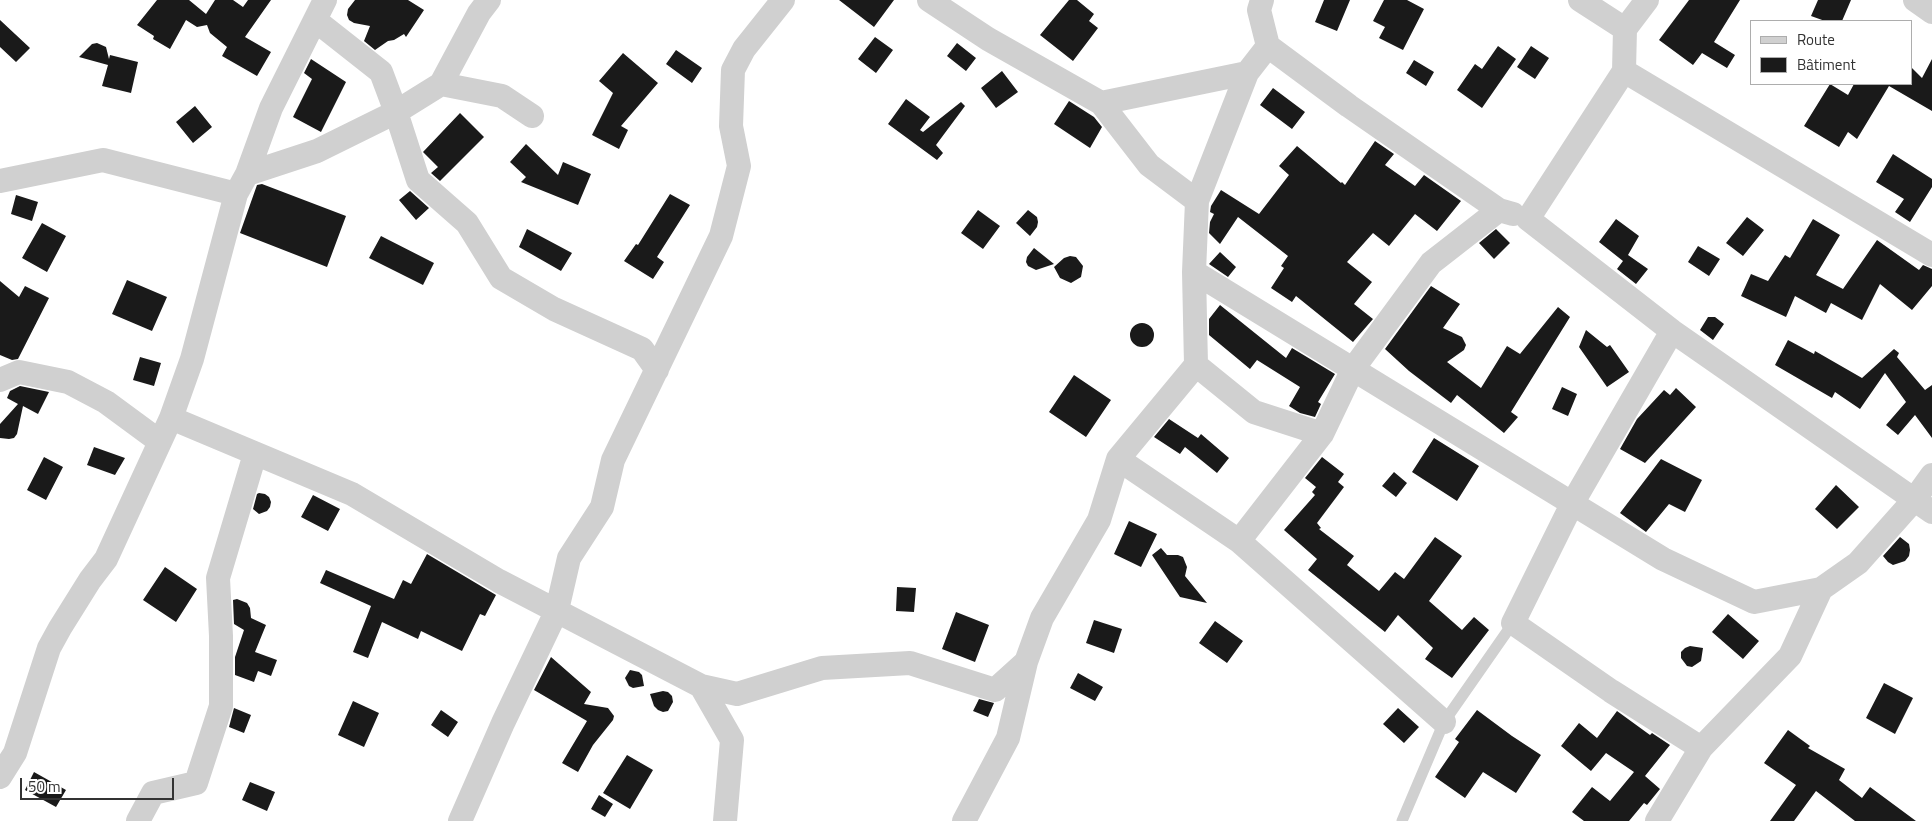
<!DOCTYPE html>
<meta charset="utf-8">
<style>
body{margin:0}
#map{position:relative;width:1932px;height:821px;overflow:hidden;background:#fff;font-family:"Titillium Web",sans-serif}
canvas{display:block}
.legend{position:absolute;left:1750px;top:20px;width:162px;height:65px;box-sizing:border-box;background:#fff;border:1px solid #adadad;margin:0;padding:6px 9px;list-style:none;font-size:15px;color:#333}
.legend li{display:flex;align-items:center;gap:10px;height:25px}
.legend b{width:25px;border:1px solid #adadad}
.scale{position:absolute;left:20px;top:778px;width:154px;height:22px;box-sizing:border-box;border:2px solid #333;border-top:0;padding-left:6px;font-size:15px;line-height:18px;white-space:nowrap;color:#333;-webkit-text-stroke:4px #fff;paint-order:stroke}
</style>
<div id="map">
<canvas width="1932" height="821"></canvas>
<ul class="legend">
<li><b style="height:6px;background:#d0d0d0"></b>Route</li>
<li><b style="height:14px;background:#1a1a1a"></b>Bâtiment</li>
</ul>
<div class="scale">50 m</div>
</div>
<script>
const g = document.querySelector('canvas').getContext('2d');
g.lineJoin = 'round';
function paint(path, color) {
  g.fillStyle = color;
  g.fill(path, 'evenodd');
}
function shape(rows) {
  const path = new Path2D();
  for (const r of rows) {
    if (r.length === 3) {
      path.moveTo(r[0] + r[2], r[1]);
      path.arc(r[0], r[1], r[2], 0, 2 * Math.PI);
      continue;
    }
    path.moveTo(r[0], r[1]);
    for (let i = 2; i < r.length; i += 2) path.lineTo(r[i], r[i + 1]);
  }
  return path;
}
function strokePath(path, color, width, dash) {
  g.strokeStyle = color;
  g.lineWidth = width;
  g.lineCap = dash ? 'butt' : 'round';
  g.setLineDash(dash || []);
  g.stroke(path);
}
const building = shape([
 [157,0,189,0,206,14,215,0,233,0,243,7,248,0,271,0,245,37,271,52,257,76,222,56,227,47,210,33,207,25,197,27,186,20,170,49,153,39,154,36,137,25],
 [355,0,408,0,424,10,406,37,404,34,394,40,388,41,375,50,364,41,370,26,354,23,349,20,347,15,348,9],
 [839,0,894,0,874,27],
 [1069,0,1077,0,1094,14,1089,21,1098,28,1073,61,1040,35],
 [1324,0,1350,0,1337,31,1315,22],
 [1384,0,1407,0,1424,9,1403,50,1379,38,1385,27,1373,21],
 [1689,0,1740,0,1714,42,1735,55,1727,68,1702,53,1693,65,1659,40],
 [1818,0,1851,0,1842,21,1825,21,1811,16],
 [0,20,30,48,16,62,0,47],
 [875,37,893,50,876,73,858,59],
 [97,43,106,47,109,59,110,55,138,62,131,93,102,86,108,65,79,57,92,44],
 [957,43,976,58,966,71,947,56],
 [1498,46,1516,59,1482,108,1457,90,1475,64,1482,69],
 [1531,46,1549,58,1535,79,1517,67],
 [676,50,702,68,692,83,666,64],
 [623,53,658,83,621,126,628,130,619,149,592,135,613,93,599,81],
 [311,59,346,82,321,132,293,117,312,79,304,73],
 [1932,59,1932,111,1889,86,1857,139,1848,132,1839,147,1804,126,1830,84,1848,95,1854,84,1911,84,1911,67,1922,78],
 [1414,60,1434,72,1426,86,1406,73],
 [1002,71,1018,92,996,108,981,88],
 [1273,88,1305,112,1292,129,1260,105],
 [906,99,930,117,920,130,923,132,961,102,965,106,936,145,943,153,937,160,888,124],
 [1069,101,1094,117,1102,127,1090,148,1054,124],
 [195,106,212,127,193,143,176,122],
 [460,113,484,137,440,181,431,173,438,167,423,152],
 [1375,141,1394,154,1385,165,1415,186,1424,175,1461,201,1437,231,1415,214,1389,246,1373,233,1347,262,1372,282,1354,304,1373,319,1353,342,1296,296,1292,302,1271,288,1284,268,1281,266,1288,256,1238,217,1220,244,1209,233,1210,222,1214,214,1210,212,1211,206,1221,190,1259,214,1289,175,1279,166,1297,146,1341,183,1342,182,1345,185],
 [526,144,558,175,563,162,591,174,578,205,521,182,526,177,510,162],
 [1893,154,1932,179,1932,187,1910,222,1895,212,1904,199,1876,182],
 [262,184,346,216,327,267,240,233,257,185],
 [410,191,429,208,416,220,399,200],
 [670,194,690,205,657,257,664,262,653,279,624,261,636,244,638,245],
 [16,195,38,202,32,221,11,214],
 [978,210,1000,226,983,249,961,233],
 [1028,210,1037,217,1038,222,1037,227,1030,236,1016,223],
 [1747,217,1764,230,1743,256,1726,243],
 [1616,219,1639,236,1628,255,1648,269,1636,284,1617,269,1623,261,1599,242],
 [1813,219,1840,235,1816,275,1843,289,1877,240,1919,270,1923,265,1932,269,1932,286,1912,310,1880,284,1862,320,1831,303,1826,313,1795,296,1786,317,1741,296,1751,274,1768,281,1785,255,1790,258],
 [42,223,66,236,47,272,22,258],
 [527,229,572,253,561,271,519,247],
 [1496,229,1510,243,1494,259,1479,243],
 [381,236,434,263,423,285,369,258],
 [1698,246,1720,259,1709,276,1688,262],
 [1034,248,1054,264,1036,270,1028,266,1026,262,1027,257],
 [1220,252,1236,267,1228,277,1209,264],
 [1070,256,1076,257,1083,266,1081,277,1071,283,1060,278,1054,267,1064,258],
 [127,280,167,297,152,331,112,314],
 [0,281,19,297,25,286,49,298,18,359,12,360,0,355],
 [1431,286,1460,304,1443,328,1462,337,1466,345,1464,350,1447,362,1481,388,1507,346,1520,354,1558,307,1570,317,1511,412,1518,417,1504,433,1457,395,1451,403,1409,371,1385,349],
 [1220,305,1286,358,1292,348,1335,374,1318,402,1321,404,1315,417,1300,413,1289,406,1300,387,1257,360,1250,369,1209,335,1209,319],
 [1708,317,1715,317,1724,324,1713,340,1700,330],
 [1142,335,12],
 [1586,330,1607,347,1610,345,1629,372,1607,387,1579,347],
 [1788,340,1814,354,1815,351,1862,378,1894,349,1899,353,1897,357,1925,390,1932,385,1932,438,1915,415,1898,435,1886,425,1906,402,1885,373,1860,409,1835,392,1832,398,1775,365],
 [140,357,161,363,154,386,133,380],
 [1074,375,1111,400,1086,437,1049,412],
 [20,386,49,392,38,414,23,406,17,434,14,438,9,439,0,438,0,424,18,404,7,398,10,391],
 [1562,387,1577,394,1568,416,1552,409],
 [1676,388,1696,407,1645,463,1620,449,1637,419,1664,390,1670,395],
 [1169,419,1198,438,1201,434,1229,458,1217,473,1185,447,1180,454,1154,437],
 [1434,438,1479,466,1457,501,1412,472],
 [94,447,125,458,115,475,87,465],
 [44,457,63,467,46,500,27,490],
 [1322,457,1344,474,1338,482,1344,487,1317,523,1321,528,1319,529,1354,556,1347,565,1379,591,1395,572,1404,579,1435,537,1462,556,1429,601,1462,630,1474,617,1489,630,1452,678,1425,659,1433,648,1398,615,1385,632,1308,570,1317,559,1284,530,1315,495,1312,492,1316,487,1305,478],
 [1661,459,1702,480,1685,512,1669,504,1646,532,1620,513],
 [1394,472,1407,483,1396,497,1382,486],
 [1836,485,1859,507,1837,529,1815,509],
 [259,493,265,494,269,497,271,502,270,507,267,511,259,514,253,509,257,494],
 [313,495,340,509,328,531,301,517],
 [1129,521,1157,534,1141,567,1114,554],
 [1900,537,1909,544,1910,550,1909,556,1905,561,1893,565,1888,562,1883,556],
 [1161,548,1167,555,1178,555,1183,557,1187,567,1185,576,1207,603,1180,597,1152,555],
 [427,554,496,595,485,616,480,614,462,651,421,631,418,639,382,622,368,658,353,652,371,606,320,583,326,570,394,599,403,580,411,584],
 [165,567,197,589,176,622,143,600],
 [897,587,916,588,914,612,896,611],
 [237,599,247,603,250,608,251,618,266,625,255,652,277,660,271,676,258,671,254,682,235,675,235,657,244,630,234,624,233,600],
 [956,612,989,625,975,662,942,649],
 [1728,614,1759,641,1743,659,1712,632],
 [1094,620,1122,629,1114,653,1086,643],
 [1215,621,1243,641,1227,663,1199,643],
 [1690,646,1703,648,1701,661,1692,667,1687,666,1681,658,1681,652,1685,648],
 [551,657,591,692,584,704,608,708,614,716,613,720,593,745,578,772,562,763,587,721,534,690],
 [630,670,639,672,642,675,644,686,633,688,629,686,625,678],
 [1078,673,1103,687,1095,701,1070,688],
 [1884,683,1913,698,1895,734,1866,718],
 [663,691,668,692,672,696,673,702,668,711,663,712,658,710,654,706,650,694],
 [979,699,994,703,988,717,973,711],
 [353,701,379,713,364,747,338,735],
 [234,708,251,715,244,733,229,727],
 [1398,708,1419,727,1404,743,1383,724],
 [441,710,458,722,448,737,431,725],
 [1477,710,1512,736,1541,755,1516,793,1483,772,1465,798,1435,777,1459,742,1455,739],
 [1617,711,1650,735,1652,733,1670,745,1645,776,1660,789,1647,805,1644,803,1629,821,1584,821,1572,812,1592,787,1610,801,1634,772,1606,753,1591,771,1561,746,1579,723,1597,738],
 [1788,730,1810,746,1808,748,1845,769,1839,780,1862,798,1870,787,1916,821,1855,821,1816,791,1794,821,1770,821,1796,785,1764,763],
 [627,755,653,770,630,809,603,793],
 [34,772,66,790,56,807,25,790],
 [250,782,275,792,267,811,242,800],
 [599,795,613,804,605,817,591,809]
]);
const service = shape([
 [1402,821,1444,722,1513,623]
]);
const minor = shape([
 [929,0,988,39,1101,103,1149,165,1197,201],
 [1262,0,1259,10,1268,46,1349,106,1499,210,1513,214],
 [1580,0,1625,29],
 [1647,0,1625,29,1624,71,1528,219,1672,331,1932,512],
 [1915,0,1932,12],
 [315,20,381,72,396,112,418,180,467,223,501,278,554,309,642,349,657,370],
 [1268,46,1247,73,1197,201,1194,272,1196,365,1254,412,1322,434],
 [1624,71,1932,255],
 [441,84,502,96,532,116],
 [1101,103,1247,73],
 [247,174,317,151,396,112,441,84,479,13,489,0],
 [0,181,103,160,236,194],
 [1194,272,1663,559,1754,602,1821,589],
 [1672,331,1572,504,1513,623,1611,691,1701,748,1790,656,1821,589,1858,563,1914,500,1932,475],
 [0,380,19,372,68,382,106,402,159,441],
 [171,418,352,494,499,581,701,686,732,740,725,821],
 [1118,459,1239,541,1444,722],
 [1239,541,1322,434,1353,369,1431,263,1499,210],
 [701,686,737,694,822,668,910,663,995,690,1026,662,1042,618,1099,520,1118,459,1196,365],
 [0,777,15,753,49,648,60,628,90,580,106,559,171,418,192,359,236,194,247,174,271,108,325,0],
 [138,821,153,793,196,783,221,706,221,636,218,578,255,454],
 [460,821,503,723,557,610,569,558,602,507,613,460,721,236,739,166,731,126,733,70,744,49,783,0],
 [964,821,1008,738,1026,662],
 [1657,821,1701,748]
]);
paint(building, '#1a1a1a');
strokePath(service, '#d0d0d0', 11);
strokePath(minor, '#d0d0d0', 24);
</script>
